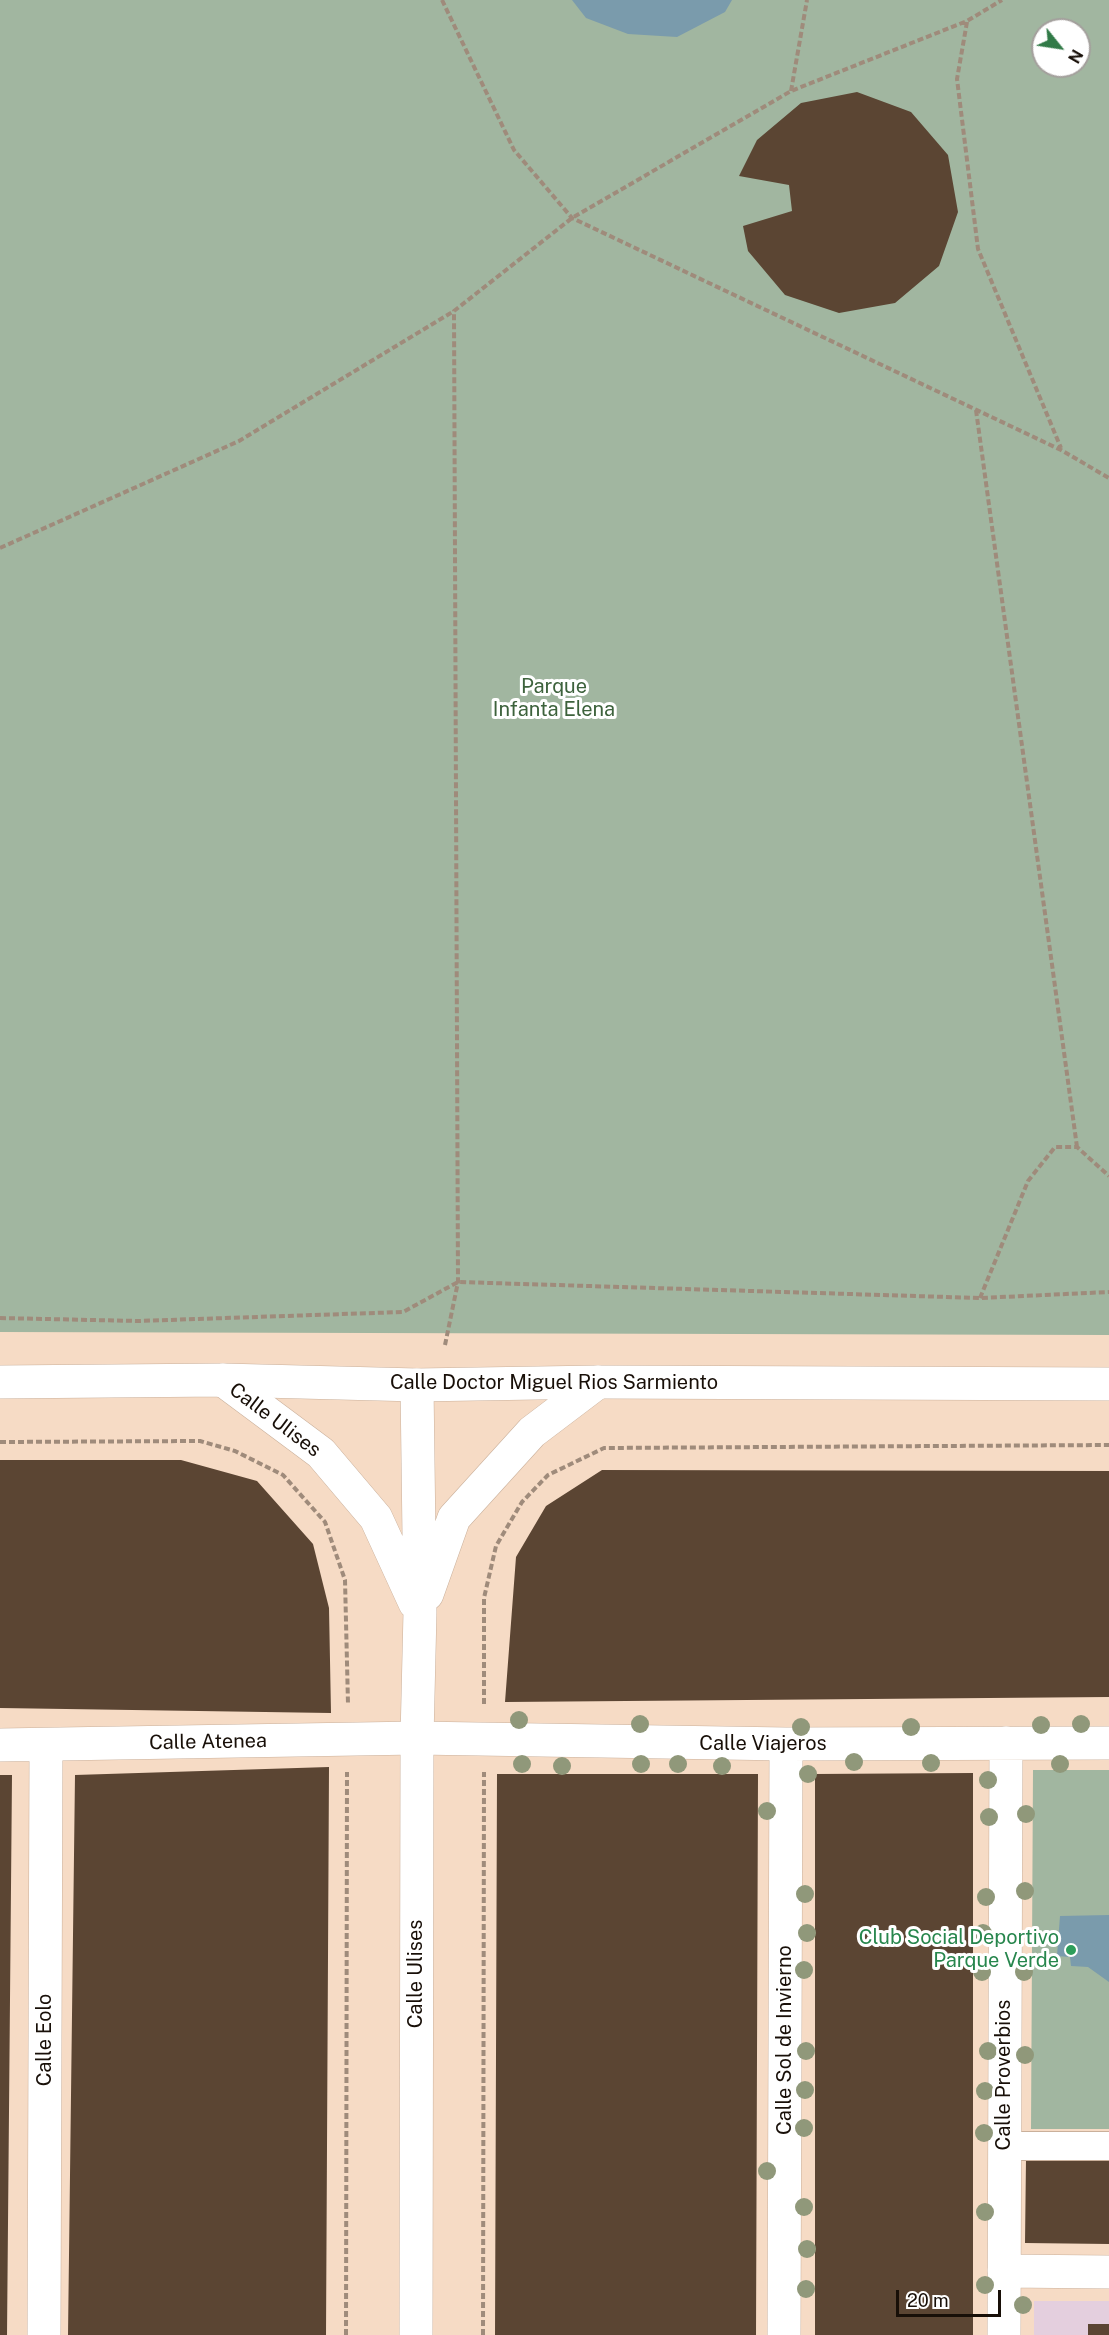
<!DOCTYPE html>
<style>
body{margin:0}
#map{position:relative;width:1109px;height:2335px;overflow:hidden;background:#f6dbc5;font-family:"Public Sans",sans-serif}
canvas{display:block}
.north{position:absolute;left:1031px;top:18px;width:60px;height:60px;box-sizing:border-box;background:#fff;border:2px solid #a39f9c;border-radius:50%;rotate:120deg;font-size:16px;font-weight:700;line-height:24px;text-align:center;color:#180f08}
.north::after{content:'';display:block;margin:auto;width:21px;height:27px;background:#317a47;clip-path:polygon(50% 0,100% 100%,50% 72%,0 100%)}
.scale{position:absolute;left:896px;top:2290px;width:105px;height:27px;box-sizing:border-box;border:3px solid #180f08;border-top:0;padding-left:8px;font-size:18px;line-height:21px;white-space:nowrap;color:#180f08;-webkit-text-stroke:4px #fff;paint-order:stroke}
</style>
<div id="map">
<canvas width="1109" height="2335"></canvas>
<div class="north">N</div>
<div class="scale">20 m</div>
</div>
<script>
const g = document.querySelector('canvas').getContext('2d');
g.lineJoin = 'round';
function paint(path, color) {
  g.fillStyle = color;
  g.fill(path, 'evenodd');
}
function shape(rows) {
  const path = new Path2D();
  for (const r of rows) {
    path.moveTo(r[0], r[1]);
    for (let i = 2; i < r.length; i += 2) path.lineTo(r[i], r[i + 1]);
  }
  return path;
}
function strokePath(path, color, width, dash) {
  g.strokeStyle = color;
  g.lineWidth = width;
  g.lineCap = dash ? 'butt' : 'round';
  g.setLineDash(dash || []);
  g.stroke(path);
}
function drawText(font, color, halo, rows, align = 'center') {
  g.font = font + ' "Public Sans",sans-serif';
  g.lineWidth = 6;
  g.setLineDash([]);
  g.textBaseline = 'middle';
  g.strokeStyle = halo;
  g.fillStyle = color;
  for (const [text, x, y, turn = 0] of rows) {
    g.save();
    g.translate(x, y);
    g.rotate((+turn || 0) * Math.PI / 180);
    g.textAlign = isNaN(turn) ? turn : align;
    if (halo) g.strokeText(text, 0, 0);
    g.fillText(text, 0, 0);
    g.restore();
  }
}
const education = shape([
 [1034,2301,1109,2301,1109,2335,1034,2335]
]);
const green = shape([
 [0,0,1109,0,1109,1335,0,1332],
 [1043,30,1079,30,1079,66,1043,66],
 [1033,1770,1109,1770,1109,2129,1031,2129]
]);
const water = shape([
 [572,0,732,0,725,12,677,37,628,34,586,18],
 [1109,1915,1109,1982,1088,1967,1071,1966,1070,1957,1057,1956,1060,1916]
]);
const building = shape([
 [857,92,911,112,948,155,958,212,939,266,895,303,839,313,785,295,748,251,743,226,792,211,789,185,739,176,757,140,801,103],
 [0,1460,181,1460,257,1481,313,1544,329,1608,331,1713,0,1708],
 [602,1470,1109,1471,1109,1697,505,1702,516,1557,546,1506],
 [329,1767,326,2335,68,2335,75,1775],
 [973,1773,973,2335,815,2335,815,1774],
 [497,1774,758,1774,756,2335,495,2335],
 [0,1775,12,1775,7,2335,0,2335],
 [1026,2159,1109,2160,1109,2244,1025,2243],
 [1088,2324,1109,2324,1109,2335,1088,2335]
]);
const path = shape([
 [442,0,514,150,572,218,1061,450,1109,478],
 [967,22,957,79,978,249,1061,448],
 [791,91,807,0],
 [976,410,1077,1147],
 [0,548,239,441,454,311],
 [980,1298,1028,1181,1055,1147,1077,1147,1109,1176],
 [0,1318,138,1321,403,1312,458,1282,980,1298,1109,1292],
 [445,1345,458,1282,454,311,572,218,791,91,967,21,1002,0],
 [0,1442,200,1441,235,1451,283,1475,325,1522,345,1580,348,1704],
 [484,1704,484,1598,496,1546,522,1502,548,1475,604,1448,1109,1445],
 [346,2335,347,1772],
 [483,2335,484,1772]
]);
const pedestrian = shape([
 [1004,2146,1109,2146]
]);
const minor = shape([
 [0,1745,417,1738,786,1744,1109,1743],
 [1004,2271,1109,2272],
 [44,2335,46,1746],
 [784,2335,786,1744],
 [1004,2335,1006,1743]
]);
const tertiary = shape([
 [223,1380,321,1453,376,1518,415,1603],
 [427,1594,454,1518,532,1432,598,1382],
 [416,2335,417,1738,420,1612,417,1385]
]);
const secondary = shape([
 [0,1382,223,1380,417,1385,598,1382,1109,1384]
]);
const trees = [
 [519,1720],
 [640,1724],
 [1081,1724],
 [1041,1725],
 [801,1727],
 [911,1727],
 [854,1762],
 [931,1763],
 [522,1764],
 [641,1764],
 [678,1764],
 [1060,1764],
 [562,1766],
 [722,1766],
 [808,1774],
 [988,1780],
 [767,1811],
 [1026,1814],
 [989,1817],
 [1025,1891],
 [805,1894],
 [986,1897],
 [807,1933],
 [983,1933],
 [804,1970],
 [982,1972],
 [1024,1972],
 [806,2051],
 [988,2051],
 [1025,2055],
 [805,2090],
 [985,2091],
 [804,2128],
 [984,2133],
 [767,2171],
 [804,2207],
 [985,2212],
 [807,2249],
 [985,2285],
 [806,2289],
 [1023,2305]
];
const markers = [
 [1071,1950,6,"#2e9e5b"]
];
const parkNames = [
 ["Parque",554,687],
 ["Infanta Elena",554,710]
];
const streetNames = [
 ["Calle Doctor Miguel Rios Sarmiento",554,1383],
 ["Calle Ulises",275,1420,37],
 ["Calle Atenea",208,1742,-1],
 ["Calle Viajeros",763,1744],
 ["Calle Ulises",416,1974,-90],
 ["Calle Eolo",45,2040,-90],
 ["Calle Sol de Invierno",785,2040,-90],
 ["Calle Proverbios",1004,2075,-90]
];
const leisureNames = [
 ["Club Social Deportivo",1059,1938],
 ["Parque Verde",1059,1961]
];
paint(education, '#e4cfde');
paint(green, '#a1b6a0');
paint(water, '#7a9bac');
paint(building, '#5b4533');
strokePath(pedestrian, '#cab09b', 30);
strokePath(minor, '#cab09b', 34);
strokePath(tertiary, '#cab09b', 34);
strokePath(secondary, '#cab09b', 34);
strokePath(path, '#9f8b7b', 4, [6, 3]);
strokePath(pedestrian, '#fff', 28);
strokePath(minor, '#fff', 33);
strokePath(tertiary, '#fff', 33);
strokePath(secondary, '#fff', 33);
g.fillStyle = '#90987a';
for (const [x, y] of trees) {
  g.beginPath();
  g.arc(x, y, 9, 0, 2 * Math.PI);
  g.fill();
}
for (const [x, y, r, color] of markers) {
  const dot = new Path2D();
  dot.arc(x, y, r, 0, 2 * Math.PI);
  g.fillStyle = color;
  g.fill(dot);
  strokePath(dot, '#fff', 2);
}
drawText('20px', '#3d623c', '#fff', parkNames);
drawText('20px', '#180f08', '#fff', streetNames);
drawText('20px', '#27864d', '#fff', leisureNames, 'right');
</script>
